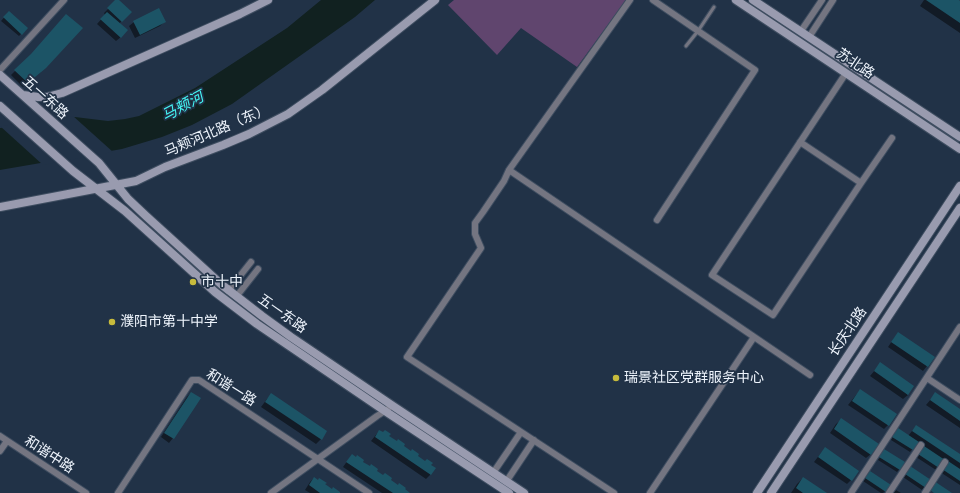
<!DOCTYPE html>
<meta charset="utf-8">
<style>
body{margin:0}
canvas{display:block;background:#213247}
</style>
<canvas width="960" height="493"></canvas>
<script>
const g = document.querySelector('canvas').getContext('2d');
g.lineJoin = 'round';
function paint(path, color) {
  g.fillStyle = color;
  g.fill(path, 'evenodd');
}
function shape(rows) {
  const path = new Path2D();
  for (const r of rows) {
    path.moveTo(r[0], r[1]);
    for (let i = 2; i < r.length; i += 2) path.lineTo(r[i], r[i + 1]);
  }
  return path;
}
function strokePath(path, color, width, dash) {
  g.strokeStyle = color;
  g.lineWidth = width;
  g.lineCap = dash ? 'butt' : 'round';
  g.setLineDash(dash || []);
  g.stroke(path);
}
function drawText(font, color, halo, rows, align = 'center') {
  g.font = font + ' "Space Grotesk","Noto Sans SC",sans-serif';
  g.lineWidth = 3.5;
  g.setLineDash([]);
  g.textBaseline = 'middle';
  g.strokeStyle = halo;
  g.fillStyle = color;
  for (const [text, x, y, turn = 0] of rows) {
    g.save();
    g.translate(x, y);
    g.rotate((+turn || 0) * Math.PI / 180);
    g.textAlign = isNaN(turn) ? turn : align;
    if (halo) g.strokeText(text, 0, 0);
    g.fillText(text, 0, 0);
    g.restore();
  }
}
const green = shape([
 [454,0,626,0,577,67,521,28,497,55,448,5]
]);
const water = shape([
 [321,0,375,0,355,17,232,104,192,125,162,137,122,149,0,170,0,128,75,117,108,121,125,119,139,116,195,88,287,28]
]);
const pier = shape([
 [73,116,113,152,43,165,0,126]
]);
const shadow = shape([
 [117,0,130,12,119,24,121,37,116,41,97,24,105,15,104,13],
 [924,0,957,0,960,2,960,33,920,6],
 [158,10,164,22,160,26,135,38,129,26,134,22],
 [9,12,27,28,19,36,1,21],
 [28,58,41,72,23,87,11,75],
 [898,333,927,366,923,371,888,347,894,338],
 [880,364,908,395,903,399,870,376],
 [860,390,888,425,884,429,848,405],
 [191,393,173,438,169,443,161,437,187,397],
 [936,393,960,410,960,428,926,405],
 [271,395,326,431,321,439,316,444,261,407,267,399],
 [841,420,871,454,866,458,830,433,836,424],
 [916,426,960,455,960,485,940,472,948,462,944,459,936,470,916,457,925,446,918,442,910,452,891,440,895,432,908,436],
 [379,431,434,469,430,475,426,479,371,441],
 [825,448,851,480,847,484,814,462,821,453],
 [884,452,904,463,897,472,878,460],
 [352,455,383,476,407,493,382,493,343,467,348,460],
 [908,470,925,487,922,490,903,477],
 [867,475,885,491,883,493,881,493,863,481],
 [314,478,324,485,338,493,310,493,305,490,310,482],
 [803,478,825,493,791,493,797,484],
 [896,490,901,493,893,493]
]);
const building = shape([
 [115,0,119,0,132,12,122,22,107,8],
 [926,0,959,0,960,1,960,23],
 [159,8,166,22,140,35,133,21],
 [9,11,28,28,22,35,3,17],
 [107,12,128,30,121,38,100,19],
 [66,14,83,28,46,68,28,83,14,70,31,54],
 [898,332,935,357,928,367,891,342],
 [880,362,914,386,908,395,874,371],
 [860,389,897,414,889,426,852,401],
 [191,392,201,398,174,439,164,433],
 [935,392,960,409,960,421,930,400],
 [271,393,327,431,322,440,265,402],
 [841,418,879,444,871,455,834,429],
 [916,425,960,454,960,463,912,431],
 [898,428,919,442,913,450,892,437],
 [379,430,383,432,385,430,391,434,389,436,397,441,398,439,405,444,404,446,411,451,412,449,419,454,418,456,425,461,427,459,433,463,431,465,436,468,431,475,375,437],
 [924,446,945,460,939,468,918,454],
 [825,447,859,471,852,481,818,457],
 [884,449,905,462,900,470,879,457],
 [352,454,356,457,357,455,364,460,363,462,370,466,371,464,378,469,377,471,383,475,385,473,392,478,391,480,398,485,399,483,406,488,405,489,410,493,393,493,346,462],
 [948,461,960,469,960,481,942,469],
 [910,466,931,480,926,488,905,474],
 [870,471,891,485,886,492,865,478],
 [314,477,318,480,319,478,327,483,325,484,332,489,333,487,340,492,340,493,320,493,309,485],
 [803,477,827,493,803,493,796,488],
 [934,481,952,493,934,493,929,489]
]);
const lane = shape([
 [686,46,698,31,714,7]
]);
const street = shape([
 [653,0,755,70,657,220],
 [801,31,822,0],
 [809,37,833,0],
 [0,70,64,0],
 [846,73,712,275,773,315,861,183,892,138],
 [800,142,861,183],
 [509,170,810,375],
 [228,291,251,262],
 [236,297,258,269],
 [927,378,960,400],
 [0,436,86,493],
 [0,451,7,441],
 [493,473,521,432],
 [506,482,534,440],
 [118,493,192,380,199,380,369,493],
 [271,493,377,416,388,409],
 [614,493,407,357,481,248,475,234,475,223,483,212,504,181,509,170,630,0],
 [650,493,754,337],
 [851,493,960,327],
 [889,493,921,445],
 [925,493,945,462]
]);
const secondary = shape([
 [736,0,960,149],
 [753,0,960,137],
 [0,75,99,163,128,199,146,216,222,285,262,316,291,337,393,406,524,493],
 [23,95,38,97,47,97,62,93,240,14,268,0],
 [0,106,73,171,125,211,215,292,257,324,385,411,509,493],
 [0,207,136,181,165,167,223,145,249,134,288,114,322,90,435,0],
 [757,493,960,186],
 [771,493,960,208]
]);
const markers = [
 [193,282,4,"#c7bb3c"],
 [112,322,4,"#c7bb3c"],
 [616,378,4,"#c7bb3c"]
];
const streetNames = [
 ["苏北路",855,64,34],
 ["五一东路",45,98,42],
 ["马颊河北路（东）",217,131,-23],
 ["五一东路",282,314,35],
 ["长庆北路",848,332,-56],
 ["和谐一路",231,388,32],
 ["和谐中路",49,455,33]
];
const poiNames = [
 ["市十中",201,282],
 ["濮阳市第十中学",120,322],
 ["瑞景社区党群服务中心",624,378]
];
const waterNames = [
 ["马颊河",183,107,-28]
];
paint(green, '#60456e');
paint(water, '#112120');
paint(pier, '#213247');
paint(shadow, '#0007');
paint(building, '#1c5466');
strokePath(lane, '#3e4d60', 5);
strokePath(street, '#3e4d60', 8);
strokePath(secondary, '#3e4d60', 10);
strokePath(lane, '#747581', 3);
strokePath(street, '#747581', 6);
strokePath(secondary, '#999baf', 8);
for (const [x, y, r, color] of markers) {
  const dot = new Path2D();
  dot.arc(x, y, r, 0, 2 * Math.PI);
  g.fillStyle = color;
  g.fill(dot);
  strokePath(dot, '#213247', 1.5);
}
drawText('14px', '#eef4fc', '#213247', streetNames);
drawText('14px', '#eef4fc', '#213247', poiNames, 'left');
drawText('italic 15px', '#45f6f4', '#213247', waterNames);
</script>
